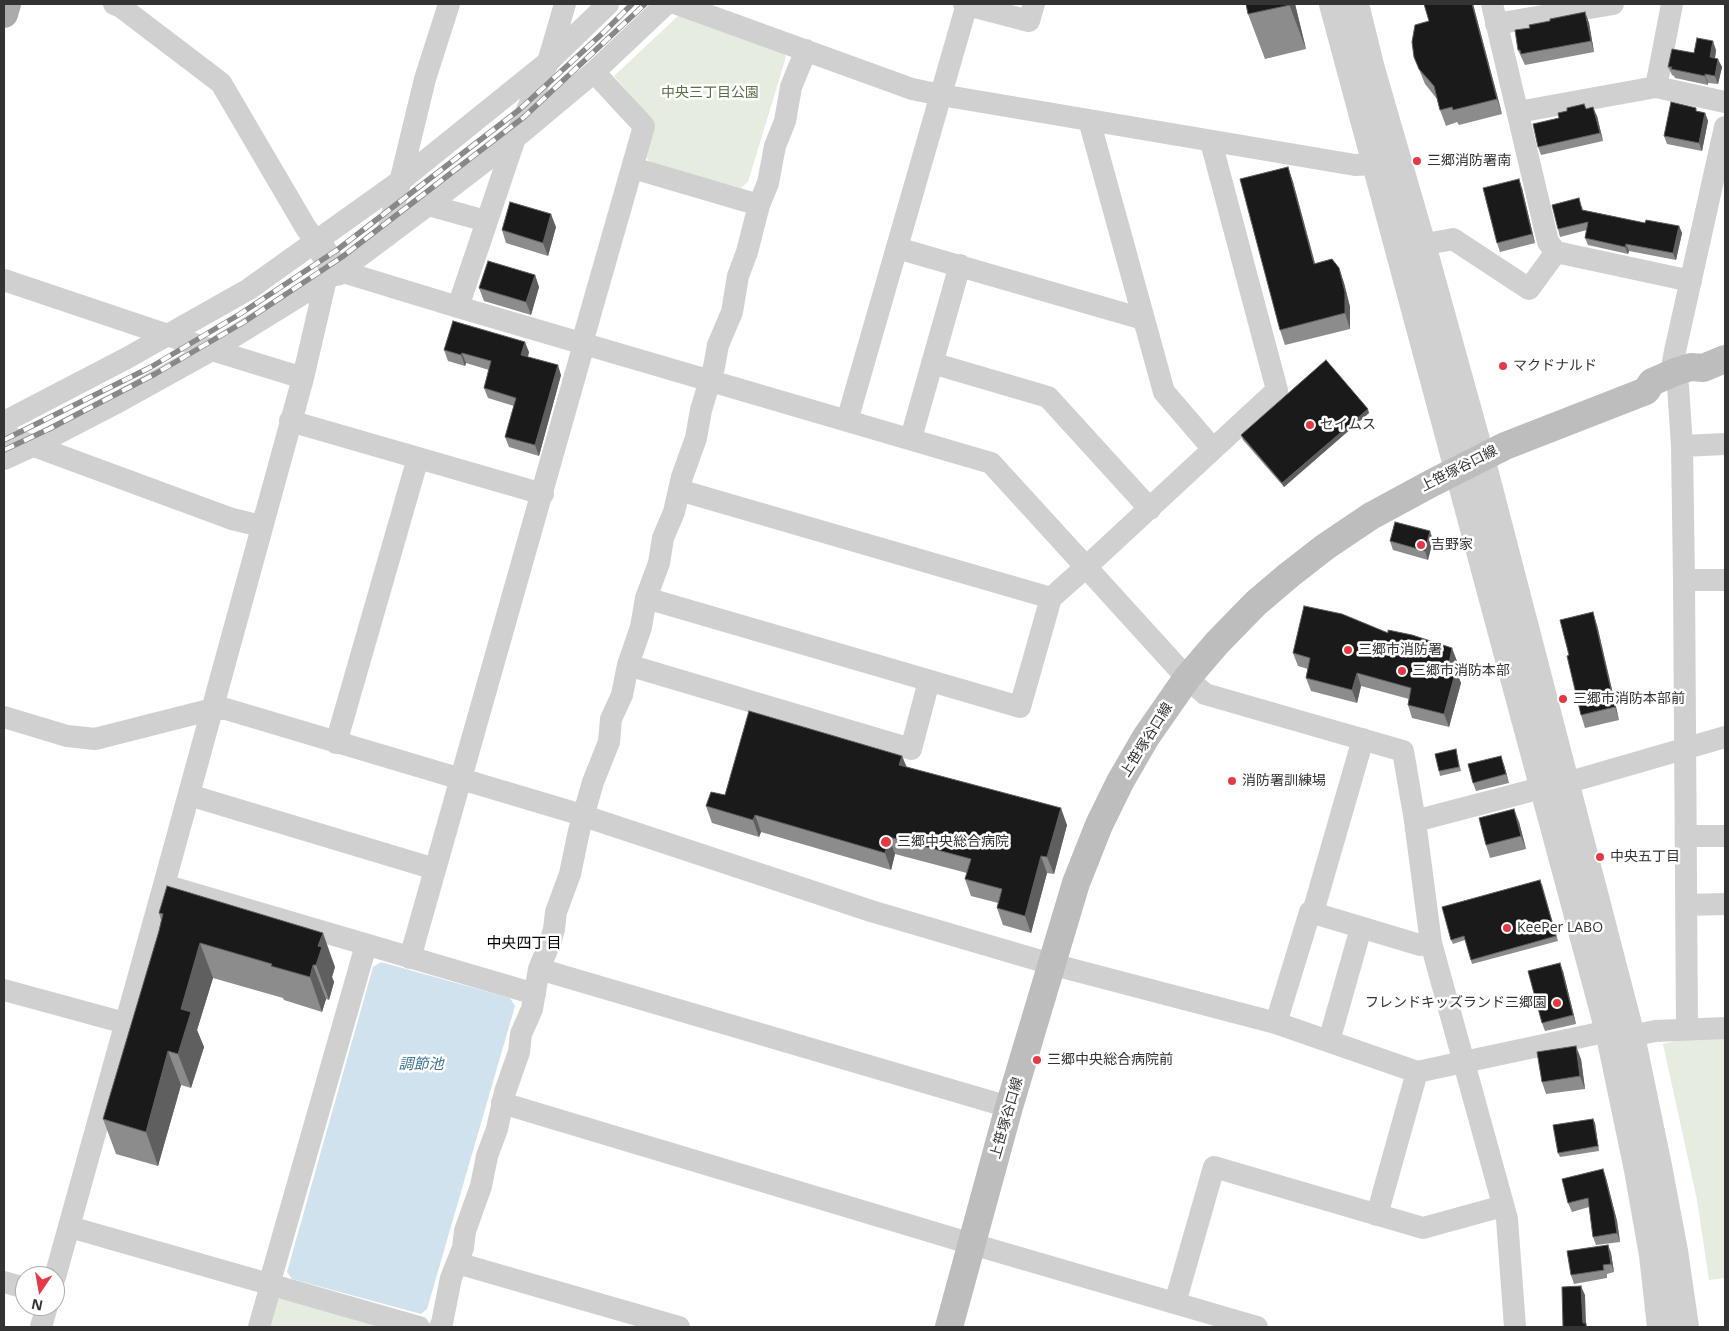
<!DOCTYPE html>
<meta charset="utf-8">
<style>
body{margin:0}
#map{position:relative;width:1729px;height:1331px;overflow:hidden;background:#fff;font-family:"Open Sans",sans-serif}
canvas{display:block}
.frame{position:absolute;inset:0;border:5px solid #333;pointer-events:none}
.north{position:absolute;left:15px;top:1266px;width:50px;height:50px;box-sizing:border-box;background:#fff;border:1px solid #adadad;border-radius:50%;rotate:192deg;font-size:14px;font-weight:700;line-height:20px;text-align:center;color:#333}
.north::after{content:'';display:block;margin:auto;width:18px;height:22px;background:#e63946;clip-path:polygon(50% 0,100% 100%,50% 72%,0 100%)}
</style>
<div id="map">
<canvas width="1729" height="1331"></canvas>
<div class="frame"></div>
<div class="north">N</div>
</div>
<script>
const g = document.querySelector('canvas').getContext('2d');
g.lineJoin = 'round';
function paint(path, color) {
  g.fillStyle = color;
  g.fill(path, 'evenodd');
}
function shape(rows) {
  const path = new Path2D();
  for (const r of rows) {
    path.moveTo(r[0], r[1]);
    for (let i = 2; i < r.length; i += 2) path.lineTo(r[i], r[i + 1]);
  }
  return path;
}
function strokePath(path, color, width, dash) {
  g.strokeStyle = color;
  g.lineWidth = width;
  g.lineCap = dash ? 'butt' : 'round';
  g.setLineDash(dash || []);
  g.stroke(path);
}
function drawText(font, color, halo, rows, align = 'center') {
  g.font = font + ' "Open Sans","Noto Sans JP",sans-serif';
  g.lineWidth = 5;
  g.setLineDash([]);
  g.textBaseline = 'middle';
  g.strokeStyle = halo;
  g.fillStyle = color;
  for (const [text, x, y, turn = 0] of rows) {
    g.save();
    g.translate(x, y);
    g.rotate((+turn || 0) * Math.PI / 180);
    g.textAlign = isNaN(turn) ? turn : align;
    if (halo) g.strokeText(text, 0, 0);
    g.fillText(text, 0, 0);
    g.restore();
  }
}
const green = shape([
 [679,15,784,52,786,57,748,182,741,188,650,163,646,157,655,124,614,76],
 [1725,1037,1725,1278,1709,1280,1697,1200,1663,1044,1687,1038],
 [282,1297,384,1327,266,1327,274,1302]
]);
const water = shape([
 [381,962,510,998,515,1006,427,1309,421,1314,292,1279,287,1272,373,967]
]);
const minor = shape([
 [114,4,121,7,221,83,306,228,316,241],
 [677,4,912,89,941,95,1355,165,1377,164],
 [964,4,1029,21,1034,4],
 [1492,4,1548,242,1556,252,1691,281],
 [1496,24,1613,4],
 [1656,87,1672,4],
 [1518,112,1656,87,1725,102],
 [1089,120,1164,392,1213,449],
 [633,168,759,205],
 [428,205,486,221],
 [387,236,425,79,449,4],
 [1422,245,1453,239,1529,289,1556,252],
 [897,248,1143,319],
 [340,271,458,307,991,463,1086,567,1277,390,1211,142],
 [4,280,212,350,303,378],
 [458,307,515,138,548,62,565,4],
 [582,343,644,126,594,72],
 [932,363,1048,397,1150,509],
 [1675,372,1673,362,1675,351,1725,127],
 [1678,386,1682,446,1684,580,1687,1029],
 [290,421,543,494],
 [847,421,967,4],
 [4,422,127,358,249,289,399,182,548,62,608,4],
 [4,435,232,519,261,526],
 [911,438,960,265],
 [1682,446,1725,444],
 [4,459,35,445,120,401,212,350,340,271,428,205,515,138,594,72,666,4],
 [679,490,1051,598],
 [1684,580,1725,580],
 [646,598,1020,707,1051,598,1086,567,1187,678,1205,694,1403,751,1415,821,1431,943,1507,1219,1515,1327],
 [628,665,911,749,929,681],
 [4,717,67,736,95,739,213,709,226,709,572,812,871,911,1051,964,1276,1023,1417,1072,1609,1031,1631,1036,1655,1031,1725,1028],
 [336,743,418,458],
 [1566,783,1725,737],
 [189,795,435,869],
 [1415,821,1545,787],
 [1687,836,1725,836],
 [164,885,535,994],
 [1687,905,1725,904],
 [1313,912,1363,739],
 [410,958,584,344],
 [539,969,1009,1107],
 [4,990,125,1023],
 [1276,1023,1310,912,1420,945,1431,943],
 [1329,1041,1361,928],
 [502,1103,972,1244,1257,1327],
 [1377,1215,1417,1072],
 [70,1227,419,1327],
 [457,1263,679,1327],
 [55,1277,164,885,303,378,326,279],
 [4,1282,25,1288],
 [269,1285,366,945],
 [1175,1303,1214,1167,1423,1228,1503,1206],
 [41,1327,47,1306],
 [259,1327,271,1285],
 [440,1327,442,1323,451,1278,463,1248,465,1231,481,1186,487,1156,497,1129,505,1092,519,1052,521,1034,532,1009,539,969,551,940,554,929,556,912,570,874,579,831,593,782,609,742,611,719,622,695,628,665,641,627,646,598,659,563,663,538,674,512,682,477,696,438,701,410,714,367,718,345,732,312,738,276,747,252,759,205,768,183,775,146,785,121,791,87,806,50]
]);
const tertiary = shape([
 [1333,4,1609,1031,1638,1170,1653,1255,1661,1327],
 [1355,4,1371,69,1422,245,1481,458,1631,1036,1658,1166,1674,1251,1685,1327],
 [316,241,337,272]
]);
const secondary = shape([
 [949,1327,1009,1107,1076,883,1099,825,1120,782,1146,737,1187,678,1217,643,1256,603,1289,575,1325,547,1371,516,1432,483,1505,446,1646,391,1652,382,1675,372,1691,367,1703,368,1725,359]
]);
const primary = shape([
 [4,14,7,4]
]);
const rail = shape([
 [4,440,151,367,240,314,337,250,519,110,605,31,632,4],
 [4,450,49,429,155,374,244,322,342,257,524,117,645,4]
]);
const wall = shape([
 [1246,4,1295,4,1306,49,1265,59,1248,14],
 [1473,4,1502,114,1459,125,1457,122,1446,126,1440,110,1437,99,1425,84,1414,57],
 [1585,12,1589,23,1594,52,1525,65,1518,50,1530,28],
 [1716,50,1715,58,1722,67,1718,84,1708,83,1708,85,1675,78,1674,76,1672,75,1668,67,1694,53],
 [1586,109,1597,116,1603,141,1541,155,1538,147,1559,118],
 [1698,111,1705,113,1708,121,1702,151,1667,144,1664,136],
 [1288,167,1293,182,1315,263,1339,268,1344,283,1350,307,1350,329,1285,345,1280,330],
 [1522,188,1535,243,1500,252,1497,243],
 [1582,206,1583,210,1645,223,1679,226,1682,233,1676,260,1629,251,1628,254,1588,245,1585,238,1587,230,1560,237,1558,229],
 [556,227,548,256,506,243,502,230],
 [535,275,539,287,531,315,484,301,479,288],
 [444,350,529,352,528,357,561,375,539,456,509,447,505,437,514,406,488,398,484,388,489,370,466,363,465,366,448,361],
 [1369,413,1284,487,1243,440,1241,435],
 [1433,540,1428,560,1393,550,1390,541],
 [1597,625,1619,720,1585,728,1581,715,1569,655],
 [1293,653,1457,661,1455,670,1461,683,1449,727,1412,718,1408,705,1409,699,1361,686,1357,703,1311,691,1306,678,1308,669,1298,666],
 [1457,754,1461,771,1440,776,1439,771],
 [902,756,907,767,1067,825,1054,874,1047,873,1031,933,1003,925,997,908,998,903,971,896,965,879,967,873,895,854,891,870,761,832,759,837,712,823,706,806,725,795],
 [1504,765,1509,783,1476,791,1473,783],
 [1519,822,1526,849,1490,858,1486,845],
 [1542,884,1558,941,1472,964,1465,940,1453,944,1451,940],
 [159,913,335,967,332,977,334,982,329,1000,326,999,322,1012,284,1000,283,998,213,978,197,1030,204,1047,191,1088,181,1085,158,1166,116,1154,103,1119,159,931,161,920],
 [1563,971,1576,1024,1545,1031,1542,1023],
 [1581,1059,1585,1089,1546,1094,1542,1082],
 [1593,1119,1595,1123,1599,1151,1560,1157,1558,1153],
 [1603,1169,1606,1178,1617,1221,1620,1242,1596,1245,1593,1237,1589,1207,1572,1212,1568,1203],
 [1608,1245,1611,1253,1614,1272,1607,1274,1607,1278,1574,1284,1571,1275]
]);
const shadedWall = shape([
 [1289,4,1295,4,1306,49],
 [1472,4,1473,4,1502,114,1497,99],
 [1585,12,1589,23,1594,52,1591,41],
 [1713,41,1716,50,1714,66,1710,57],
 [1718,59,1722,67,1718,84,1715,76],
 [1705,74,1708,83,1708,85,1705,76],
 [1593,107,1597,116,1603,141,1600,133],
 [1705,113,1708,121,1702,151,1699,143],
 [1288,167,1293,182,1319,279,1314,264],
 [1519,179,1522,188,1535,243,1532,234],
 [551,214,556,227,548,256,543,243],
 [1679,226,1682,233,1676,260,1673,253],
 [1626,244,1629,251,1628,254,1625,247],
 [1339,268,1344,283,1350,307,1350,329,1345,313],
 [535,275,539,287,531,315,526,302],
 [525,342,529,352,525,365,521,355],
 [462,353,466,363,465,366,461,355],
 [558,365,561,375,539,456,535,445],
 [1368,409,1369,413,1284,487,1282,483],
 [1430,531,1433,540,1428,560,1425,551],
 [1593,612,1597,625,1619,720,1615,707],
 [1452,648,1457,661,1452,681,1448,669],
 [1456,670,1461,683,1449,727,1444,714],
 [1357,673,1361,686,1357,703,1352,690],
 [902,756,908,772,899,765],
 [1501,756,1504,765,1509,783,1506,774],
 [1061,808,1067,825,1054,874,1047,857],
 [1514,809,1519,822,1526,849,1521,836],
 [755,815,761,832,759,837,753,820],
 [889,837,895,854,891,870,885,853],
 [1041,856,1047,873,1031,933,1025,916],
 [323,933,335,967,332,977,334,982,329,1000,316,965,318,946],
 [200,943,213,978,197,1030,204,1047,191,1088,178,1054,181,1009],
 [1560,963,1563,971,1576,1024,1573,1015],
 [313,965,326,999,322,1012,310,977],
 [1576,1046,1581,1059,1585,1089,1580,1076],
 [168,1051,181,1085,158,1166,146,1132],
 [1593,1119,1595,1123,1599,1151,1598,1146],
 [1603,1169,1606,1178,1617,1221,1620,1242,1617,1233],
 [1608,1245,1611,1253,1614,1272,1611,1264],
 [1581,1286,1585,1295,1586,1324,1587,1327,1585,1327,1583,1323]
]);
const building = shape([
 [1246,4,1289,4,1290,5,1248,14,1246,4],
 [1424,4,1472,4,1497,99,1453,110,1452,107,1440,110,1434,86,1419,69,1414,57,1412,42,1415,25,1429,21,1424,4],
 [1585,12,1591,41,1521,54,1520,50,1518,50,1515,30,1530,28,1529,25,1550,21,1550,19,1585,12],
 [1697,38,1713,41,1710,57,1718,59,1715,76,1705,74,1705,76,1671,69,1672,67,1668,67,1672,49,1694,53,1697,38],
 [1671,102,1696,108,1696,111,1705,113,1699,143,1664,136,1671,102],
 [1584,104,1586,109,1593,107,1600,133,1538,147,1533,124,1559,118,1558,113,1567,111,1567,108,1584,104],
 [1288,167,1314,264,1332,259,1339,268,1345,292,1345,313,1280,330,1240,179,1288,167],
 [1519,179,1532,234,1497,243,1483,188,1519,179],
 [1579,198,1582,210,1645,223,1646,220,1679,226,1673,253,1626,244,1625,247,1585,238,1588,222,1558,229,1552,205,1579,198],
 [510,202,551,214,543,243,502,230,510,202],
 [488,261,535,275,526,302,479,288,488,261],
 [453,321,525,342,521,355,558,365,535,445,505,437,516,398,484,388,491,361,462,353,461,355,444,350,453,321],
 [1326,360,1368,409,1282,483,1241,435,1326,360],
 [1395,522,1430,531,1425,551,1390,541,1395,522],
 [1304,606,1342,614,1388,633,1388,630,1412,635,1452,648,1448,669,1456,670,1444,714,1408,705,1411,688,1357,673,1352,690,1306,678,1310,658,1293,653,1304,606],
 [1593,612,1615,707,1581,715,1567,656,1569,655,1560,620,1593,612],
 [749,711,902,756,899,765,1061,808,1047,857,1041,856,1025,916,997,908,1002,889,965,879,971,859,889,837,885,853,755,815,753,820,706,806,711,792,725,795,749,711],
 [1456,749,1459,767,1439,771,1435,754,1456,749],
 [1501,756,1506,774,1473,783,1468,764,1501,756],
 [1514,809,1521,836,1486,845,1479,818,1514,809],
 [1540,880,1556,936,1471,960,1464,936,1451,940,1442,907,1540,880],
 [167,886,323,933,318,946,322,947,316,965,313,965,310,977,271,966,272,964,200,943,181,1009,191,1012,178,1054,168,1051,146,1132,103,1119,159,931,163,914,159,913,167,886],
 [1560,963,1573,1015,1542,1023,1528,971,1560,963],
 [1576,1046,1580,1076,1542,1082,1537,1052,1576,1046],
 [1593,1119,1598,1146,1558,1153,1553,1125,1593,1119],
 [1603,1169,1614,1213,1617,1233,1593,1237,1588,1198,1568,1203,1562,1179,1603,1169],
 [1608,1245,1611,1264,1603,1265,1604,1270,1571,1275,1567,1251,1608,1245],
 [1581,1286,1583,1323,1586,1323,1586,1327,1563,1327,1562,1287,1581,1286]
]);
const markers = [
 [1417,161,5,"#e63946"],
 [1503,366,5,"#e63946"],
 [1310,425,5,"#e63946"],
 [1421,545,5,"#e63946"],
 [1348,650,5,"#e63946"],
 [1402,671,5,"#e63946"],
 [1563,699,5,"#e63946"],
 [1232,781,5,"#e63946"],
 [886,842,6,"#e63946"],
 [1600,857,5,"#e63946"],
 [1507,928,5,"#e63946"],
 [1557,1003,5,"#e63946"],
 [1037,1060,5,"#e63946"]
];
const parkNames = [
 ["中央三丁目公園",710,93]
];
const poiNames = [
 ["三郷消防署南",1427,161],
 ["マクドナルド",1513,366],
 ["セイムス",1320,425],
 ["吉野家",1431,545],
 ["三郷市消防署",1358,650],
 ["三郷市消防本部",1412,671],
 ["三郷市消防本部前",1573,699],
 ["消防署訓練場",1242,781],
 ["三郷中央総合病院",897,842],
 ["中央五丁目",1610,857],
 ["KeePer LABO",1517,928],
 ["フレンドキッズランド三郷園",1547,1003,"right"],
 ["三郷中央総合病院前",1047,1060]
];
const streetNames = [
 ["上笹塚谷口線",1459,469,-27],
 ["上笹塚谷口線",1147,740,-58],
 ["上笹塚谷口線",1007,1118,-74]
];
const neighbourhoodNames = [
 ["中央四丁目",524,944]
];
const waterNames = [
 ["調節池",421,1065]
];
paint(green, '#e6ecdf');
paint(water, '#cfe2ee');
strokePath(minor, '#d0d0d0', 22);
strokePath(tertiary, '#d0d0d0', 28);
strokePath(secondary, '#bdbdbd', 28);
strokePath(primary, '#ababab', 28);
strokePath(rail, '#888', 5.5);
strokePath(rail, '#fff', 4, [11]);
paint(wall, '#8c8c8c');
paint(shadedWall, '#5f5f5f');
paint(building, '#1a1a1a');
strokePath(building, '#5f5f5f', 1);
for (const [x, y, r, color] of markers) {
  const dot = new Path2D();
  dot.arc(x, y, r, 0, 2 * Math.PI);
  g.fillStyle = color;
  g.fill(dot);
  strokePath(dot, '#fff', 2);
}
drawText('14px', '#56703f', '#fff', parkNames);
drawText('14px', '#333', '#fff', poiNames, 'left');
drawText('14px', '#333', '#fff', streetNames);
drawText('15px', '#000', '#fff', neighbourhoodNames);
drawText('italic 15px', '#3f7597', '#fff', waterNames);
</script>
